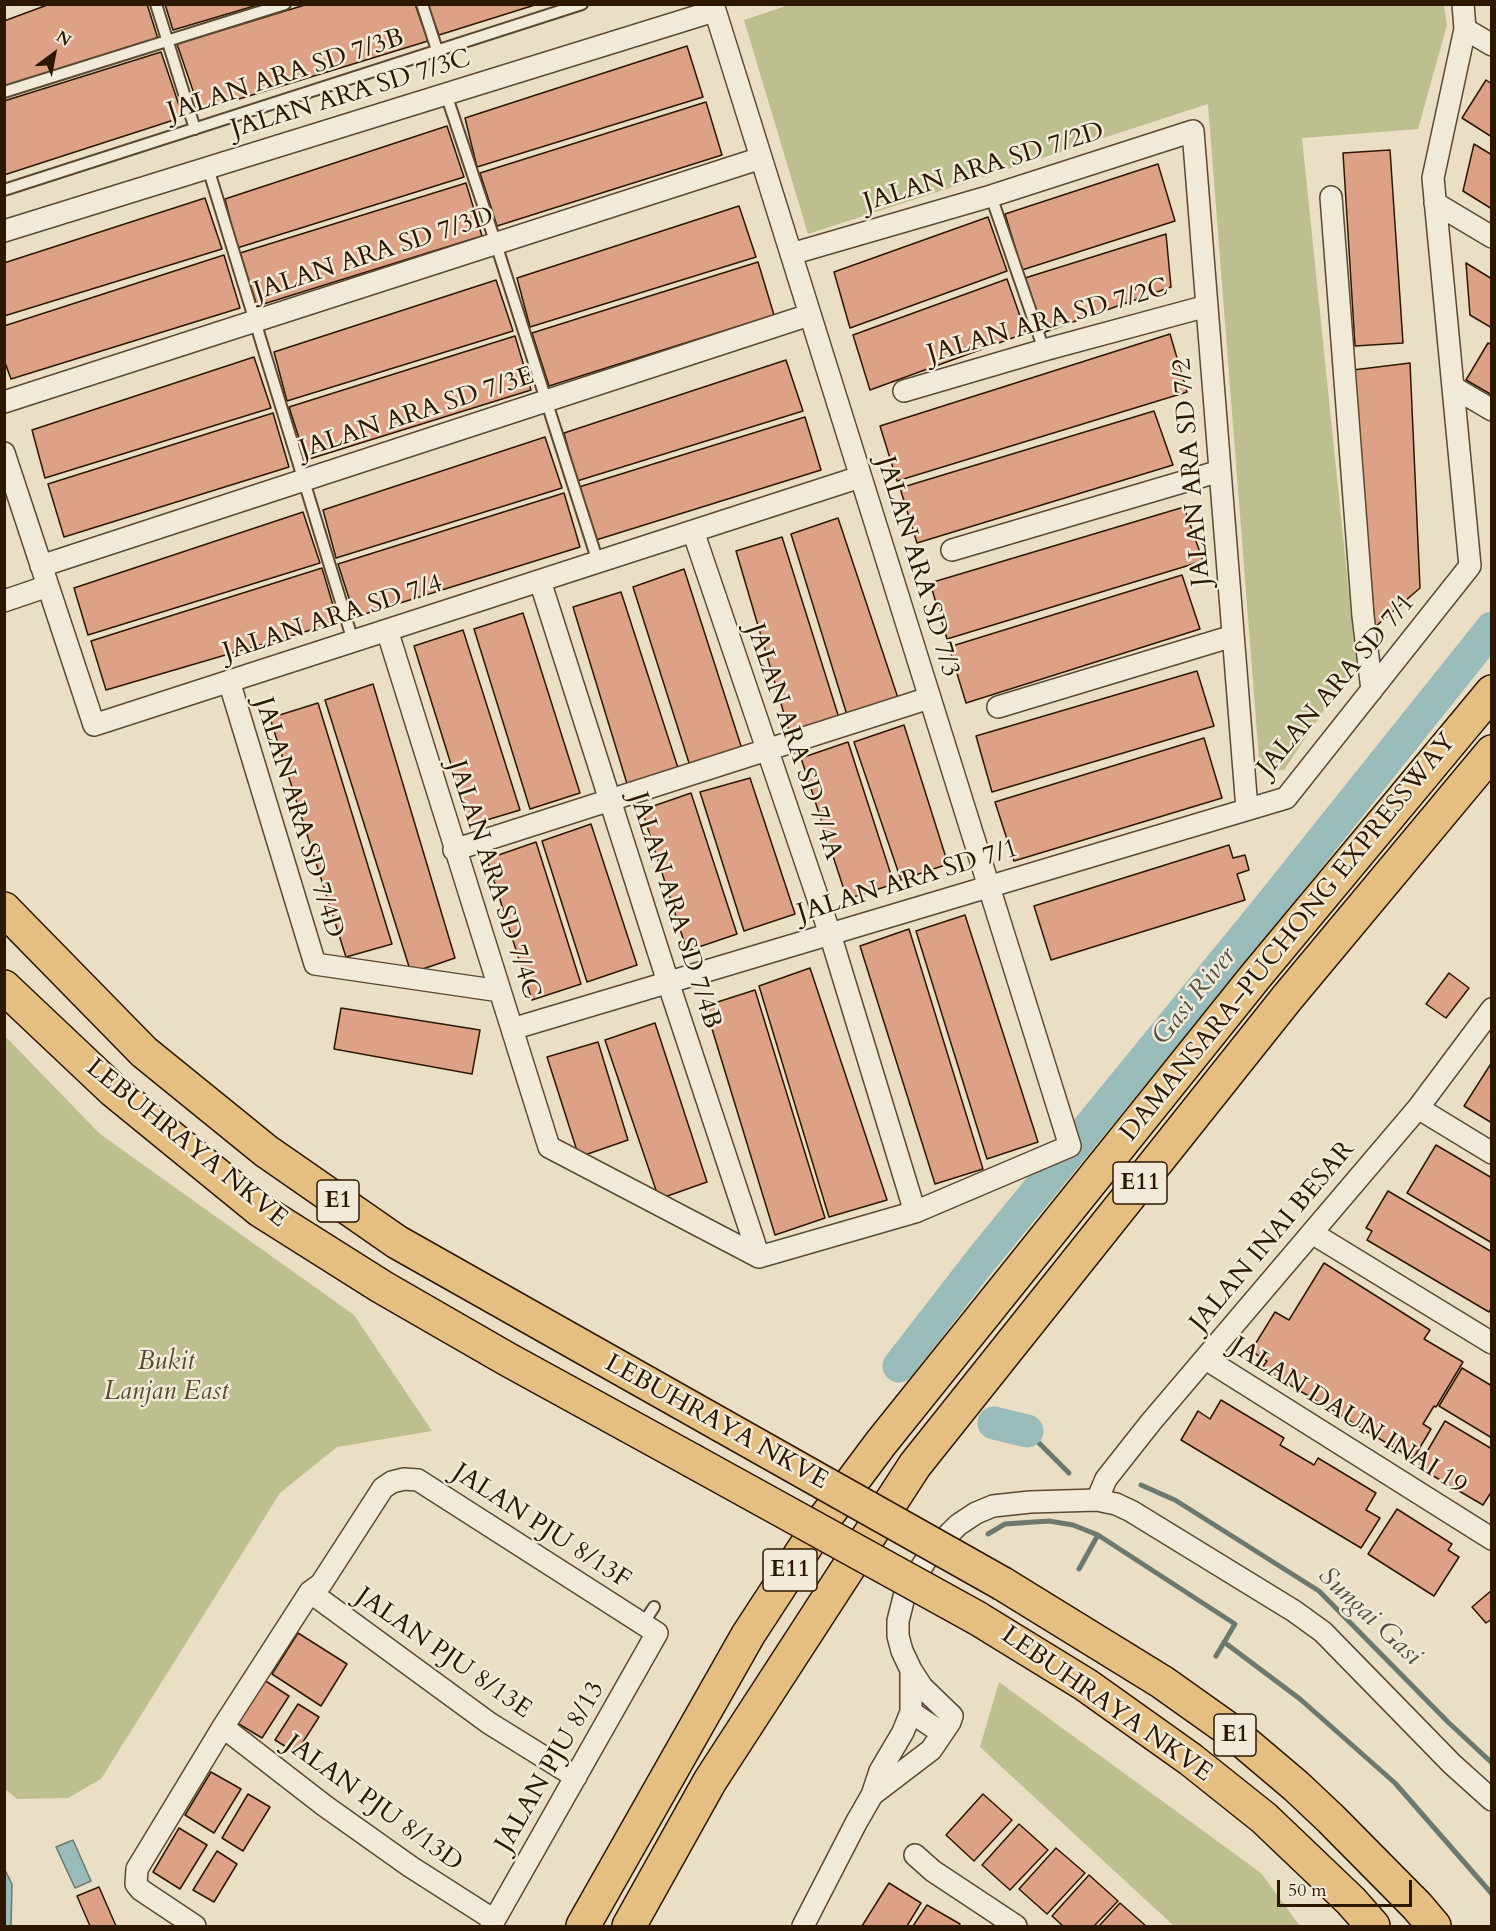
<!DOCTYPE html>
<meta charset="utf-8">
<style>
body{margin:0}
#map{position:relative;width:1496px;height:1931px;overflow:hidden;background:#eadec4;font-family:Cardo,serif}
canvas{display:block}
.frame{position:absolute;inset:0;border:6px solid #2c1701;pointer-events:none}
.north{position:absolute;left:24px;top:24px;width:60px;height:60px;-webkit-text-stroke:4px #f1ead9;paint-order:stroke;rotate:32deg;font-size:16px;font-weight:700;line-height:24px;text-align:center;color:#2c1701}
.north::after{content:'';display:block;margin:auto;width:21px;height:27px;background:#2c1701;clip-path:polygon(50% 0,100% 100%,50% 72%,0 100%)}
.scale{position:absolute;left:1277px;top:1880px;width:135px;height:27px;box-sizing:border-box;border:3px solid #2c1701;border-top:0;padding-left:8px;font-size:18px;line-height:21px;white-space:nowrap;color:#2c1701;-webkit-text-stroke:4px #f1ead9;paint-order:stroke}
</style>
<div id="map">
<canvas width="1496" height="1931"></canvas>
<div class="frame"></div>
<div class="north">N</div>
<div class="scale">50 m</div>
</div>
<script>
const g = document.querySelector('canvas').getContext('2d');
g.lineJoin = 'round';
function paint(path, color) {
  g.fillStyle = color;
  g.fill(path, 'evenodd');
}
function shape(rows) {
  const path = new Path2D();
  for (const r of rows) {
    path.moveTo(r[0], r[1]);
    for (let i = 2; i < r.length; i += 2) path.lineTo(r[i], r[i + 1]);
  }
  return path;
}
function strokePath(path, color, width, dash) {
  g.strokeStyle = color;
  g.lineWidth = width;
  g.lineCap = dash ? 'butt' : 'round';
  g.setLineDash(dash || []);
  g.stroke(path);
}
function drawText(font, color, halo, rows, align = 'center') {
  g.font = font + ' Cardo,serif';
  g.lineWidth = 5;
  g.setLineDash([]);
  g.textBaseline = 'middle';
  g.strokeStyle = halo;
  g.fillStyle = color;
  for (const [text, x, y, turn = 0] of rows) {
    g.save();
    g.translate(x, y);
    g.rotate((+turn || 0) * Math.PI / 180);
    g.textAlign = isNaN(turn) ? turn : align;
    if (halo) g.strokeText(text, 0, 0);
    g.fillText(text, 0, 0);
    g.restore();
  }
}
const green = shape([
 [792,4,1444,5,1447,25,1418,129,1302,138,1356,662,1284,770,1260,772,1208,104,808,234,744,20],
 [5,1036,100,1134,354,1315,432,1431,337,1447,280,1493,101,1779,68,1798,17,1799,5,1789],
 [999,1682,1261,1873,1300,1926,1174,1926,980,1747]
]);
const water = shape([
 [73,1840,91,1881,75,1888,56,1847,73,1840],
 [5,1870,12,1884,11,1926,5,1926,5,1870]
]);
const stream = shape([
 [1027,1431,1069,1473],
 [1141,1485,1175,1500,1319,1591,1448,1722,1492,1763],
 [988,1534,1005,1524,1049,1521,1073,1525,1098,1535,1235,1624,1216,1656],
 [1079,1569,1098,1535],
 [1224,1642,1300,1699,1395,1783,1492,1894]
]);
const river = shape([
 [899,1366,981,1260,1269,907,1492,628],
 [994,1423,1027,1431]
]);
const building = shape([
 [50,4,147,4,158,39,4,86,4,21,50,4],
 [165,4,261,4,173,30,165,4],
 [308,4,415,4,428,41,200,111,177,44,308,4],
 [427,4,538,4,439,35,427,4],
 [687,46,703,97,477,167,465,118,687,46],
 [161,52,183,117,4,175,4,101,161,52],
 [1486,80,1492,84,1492,137,1462,118,1486,80],
 [706,102,722,155,497,226,480,173,706,102],
 [447,126,464,177,237,248,225,199,447,126],
 [1474,144,1492,155,1492,209,1463,191,1474,144],
 [1390,150,1403,343,1355,346,1343,153,1390,150],
 [1158,164,1175,221,1022,270,1005,214,1158,164],
 [466,183,482,236,257,306,240,253,466,183],
 [205,198,222,249,4,316,4,263,205,198],
 [739,206,756,257,530,327,517,278,739,206],
 [988,217,1007,271,850,328,834,272,988,217],
 [1166,234,1171,287,1042,333,1025,278,1166,234],
 [224,255,240,308,11,379,4,360,4,326,224,255],
 [758,262,774,315,549,386,532,333,758,262],
 [1466,263,1492,279,1492,328,1470,315,1466,263],
 [1007,279,1026,333,870,390,853,335,1007,279],
 [496,280,513,331,287,401,274,352,496,280],
 [1170,334,1187,392,897,481,880,426,1170,334],
 [515,336,531,390,306,460,289,407,515,336],
 [1488,343,1492,345,1492,395,1466,380,1488,343],
 [254,357,271,408,45,478,32,430,254,357],
 [786,360,803,411,577,481,564,433,786,360],
 [1410,363,1420,588,1375,627,1353,370,1410,363],
 [1154,411,1173,465,917,543,900,488,1154,411],
 [273,413,289,467,64,537,48,484,273,413],
 [805,417,821,470,596,540,579,487,805,417],
 [545,437,562,488,336,558,323,510,545,437],
 [564,493,580,547,355,617,338,564,564,493],
 [1184,507,1203,561,947,639,930,583,1184,507],
 [303,512,320,563,88,635,74,588,303,512],
 [838,518,898,698,847,715,791,534,838,518],
 [782,537,839,718,790,734,736,551,782,537],
 [322,568,338,622,106,690,91,641,322,568],
 [684,569,742,749,690,766,633,587,684,569],
 [1182,575,1200,629,966,703,949,647,1182,575],
 [621,592,679,771,628,787,573,607,621,592],
 [523,613,580,793,530,809,474,629,523,613],
 [463,630,520,810,470,825,414,646,463,630],
 [1197,671,1214,726,992,792,976,736,1197,671],
 [373,684,455,958,411,973,325,700,373,684],
 [318,703,392,944,346,957,270,718,318,703],
 [904,725,948,864,901,880,854,742,904,725],
 [1204,738,1222,798,1014,861,995,802,1204,738],
 [848,742,894,884,847,899,801,758,848,742],
 [750,778,795,914,744,931,700,792,750,778],
 [691,793,737,934,687,951,642,810,691,793],
 [591,824,637,965,587,982,542,841,591,824],
 [536,842,581,984,532,1000,487,859,536,842],
 [1229,845,1233,858,1245,855,1249,870,1237,874,1245,900,1051,960,1034,906,1229,845],
 [965,915,1038,1142,987,1159,916,931,965,915],
 [909,929,983,1169,935,1184,860,946,909,929],
 [810,968,887,1200,829,1217,759,986,810,968],
 [1449,973,1469,988,1446,1018,1426,1004,1449,973],
 [755,990,825,1218,775,1235,705,1006,755,990],
 [341,1008,480,1030,472,1074,334,1049,341,1008],
 [655,1023,707,1182,659,1199,605,1040,655,1023],
 [598,1042,628,1140,579,1157,547,1057,598,1042],
 [1492,1062,1492,1123,1464,1106,1492,1062],
 [1436,1145,1492,1178,1492,1243,1407,1193,1436,1145],
 [1388,1191,1492,1252,1492,1308,1489,1312,1367,1240,1372,1231,1366,1228,1388,1191],
 [1324,1263,1430,1330,1424,1339,1463,1362,1436,1407,1434,1406,1423,1424,1431,1429,1413,1459,1262,1368,1267,1361,1251,1351,1275,1312,1289,1320,1324,1263],
 [1462,1368,1492,1386,1492,1438,1439,1406,1462,1368],
 [1221,1400,1284,1438,1280,1445,1314,1465,1318,1458,1376,1493,1366,1510,1380,1518,1361,1548,1181,1440,1198,1411,1210,1419,1221,1400],
 [1445,1421,1492,1449,1492,1491,1483,1505,1418,1467,1445,1421],
 [1397,1509,1452,1544,1448,1550,1459,1557,1434,1596,1368,1554,1397,1509],
 [1492,1590,1492,1619,1486,1623,1472,1607,1492,1590],
 [298,1633,347,1664,321,1706,272,1674,298,1633],
 [261,1678,289,1696,262,1738,234,1721,261,1678],
 [298,1704,319,1717,296,1753,275,1740,298,1704],
 [211,1772,241,1789,214,1833,185,1815,211,1772],
 [248,1794,270,1807,243,1851,222,1838,248,1794],
 [983,1794,1012,1820,974,1861,946,1835,983,1794],
 [1019,1824,1048,1850,1010,1890,982,1865,1019,1824],
 [179,1828,207,1845,180,1889,153,1872,179,1828],
 [1056,1848,1085,1873,1047,1914,1019,1889,1056,1848],
 [217,1851,237,1864,214,1902,193,1890,217,1851],
 [1089,1875,1118,1901,1094,1926,1063,1926,1052,1916,1089,1875],
 [889,1883,921,1903,907,1926,862,1926,889,1883],
 [99,1887,116,1926,90,1926,77,1896,99,1887],
 [1120,1903,1146,1926,1099,1926,1120,1903],
 [927,1905,960,1924,959,1926,913,1926,927,1905]
]);
const lane = shape([
 [156,4,195,129],
 [422,4,437,50],
 [4,92,285,4],
 [446,94,496,244,598,562],
 [208,168,353,641],
 [4,190,582,4],
 [991,196,1044,350],
 [643,1624,654,1607]
]);
const street = shape([
 [1465,29,1492,45],
 [1331,197,1363,616,1372,690],
 [1435,203,1492,237],
 [4,231,714,11],
 [791,254,991,196,1193,131,1247,809],
 [1453,387,1492,410],
 [904,391,1044,350,1207,306],
 [4,402,761,158],
 [4,453,94,725,860,477],
 [693,531,830,934,915,1212],
 [952,550,1220,471],
 [41,566,809,315],
 [540,581,668,982,759,1257],
 [4,601,48,586],
 [387,630,549,1147,759,1257,915,1212,1070,1146,713,4],
 [229,681,315,964,500,991],
 [998,707,1233,636],
 [454,850,929,698],
 [512,1029,1286,798,1470,566,1433,178,1465,29,1463,4],
 [1418,1108,1492,1153],
 [1312,1233,1492,1343],
 [1206,1359,1492,1539],
 [1097,1500,1106,1479,1151,1422,1418,1108,1492,1009],
 [310,1592,489,1723,576,1777],
 [911,1712,942,1733],
 [223,1727,325,1806,411,1867,494,1920],
 [872,1795,931,1750,950,1722,952,1716,922,1687,911,1670,902,1651,898,1636,898,1621,905,1593,931,1552,958,1525,976,1513,993,1506,1030,1502,1097,1500,1116,1504,1131,1511,1294,1611,1323,1632,1452,1764,1492,1800],
 [915,1855,933,1871,1016,1926],
 [195,1926,141,1890,136,1884,137,1869,223,1727,310,1592,321,1584,383,1488,392,1482,404,1479,418,1480,657,1633,491,1926],
 [803,1926,856,1823,872,1795,880,1771,903,1732,911,1712,911,1670]
]);
const highway = shape([
 [4,909,144,1052,266,1151,397,1242,721,1425],
 [4,987,113,1090,260,1210,382,1287,507,1359,691,1460],
 [1003,1584,1162,1682,1231,1731,1296,1786,1331,1819,1417,1906,1434,1926],
 [977,1618,1086,1685,1190,1759,1264,1818,1351,1901,1373,1926],
 [583,1926,748,1635,819,1526,881,1443,1255,977,1492,692],
 [629,1926,710,1781,915,1465,1287,998,1492,752]
]);
const highwayBridge = shape([
 [721,1425,1003,1584],
 [691,1460,977,1618]
]);
const shields = [
 [1140,1183,54],
 [338,1201,42],
 [790,1570,54],
 [1235,1735,42]
];
const shieldNames = [
 ["E11",1140,1183],
 ["E1",338,1201],
 ["E11",790,1570],
 ["E1",1235,1735]
];
const streetNames = [
 ["JALAN ARA SD 7/3B",286,76,-18],
 ["JALAN ARA SD 7/3C",351,95,-17],
 ["JALAN ARA SD 7/2D",984,168,-17],
 ["JALAN ARA SD 7/3D",374,255,-18],
 ["JALAN ARA SD 7/2C",1048,322,-16],
 ["JALAN ARA SD 7/3E",417,414,-18],
 ["JALAN ARA SD 7/2",1193,472,-95],
 ["JALAN ARA SD 7/3",917,567,73],
 ["JALAN ARA SD 7/4",333,619,-18],
 ["JALAN ARA SD 7/1",1337,686,-50],
 ["JALAN ARA SD 7/4A",793,742,71],
 ["JALAN ARA SD 7/4D",298,818,73],
 ["JALAN ARA SD 7/4C",493,880,72],
 ["JALAN ARA SD 7/1",908,882,-17],
 ["JALAN ARA SD 7/4B",674,911,72],
 ["DAMANSARA–PUCHONG EXPRESSWAY",1289,938,-51],
 ["LEBUHRAYA NKVE",186,1144,39],
 ["JALAN INAI BESAR",1273,1237,-50],
 ["JALAN DAUN INAI 19",1348,1417,32],
 ["LEBUHRAYA NKVE",716,1423,29],
 ["JALAN PJU 8/13F",541,1527,33],
 ["JALAN PJU 8/13E",443,1654,35],
 ["LEBUHRAYA NKVE",1106,1705,35],
 ["JALAN PJU 8/13",551,1767,-60],
 ["JALAN PJU 8/13D",373,1804,36]
];
const parkNames = [
 ["Bukit",166,1363],
 ["Lanjan East",166,1393]
];
const waterNames = [
 ["Gasi River",1195,997,-51],
 ["Sungai Gasi",1369,1617,43]
];
paint(green, '#bebf8f');
paint(water, '#99bbba');
strokePath(water, '#6d7970', 1.5);
strokePath(stream, '#6d7970', 5);
strokePath(river, '#99bbba', 33);
paint(building, '#dda286');
strokePath(building, '#2c1701', 1.5);
strokePath(lane, '#5c4932', 14);
strokePath(street, '#5c4932', 24);
strokePath(highway, '#2c1701', 36);
strokePath(lane, '#f1ead9', 10);
strokePath(street, '#f1ead9', 21);
strokePath(highway, '#e5bf82', 33);
strokePath(highwayBridge, '#2c1701', 36, []);
strokePath(highwayBridge, '#e5bf82', 33);
for (const [x, y, w] of shields) {
  const box = new Path2D();
  box.roundRect(x - w / 2, y - 21, w, 42, 4.5);
  g.fillStyle = '#f1ead9';
  g.fill(box);
  strokePath(box, '#2c1701', 1.5);
}
drawText('bold 24px', '#2c1701', null, shieldNames);
drawText('26px', '#2c1701', '#f1ead9', streetNames);
drawText('italic 26px', '#58492c', '#f1ead9', parkNames);
drawText('italic 27px', '#525042', '#f1ead9', waterNames);
</script>
